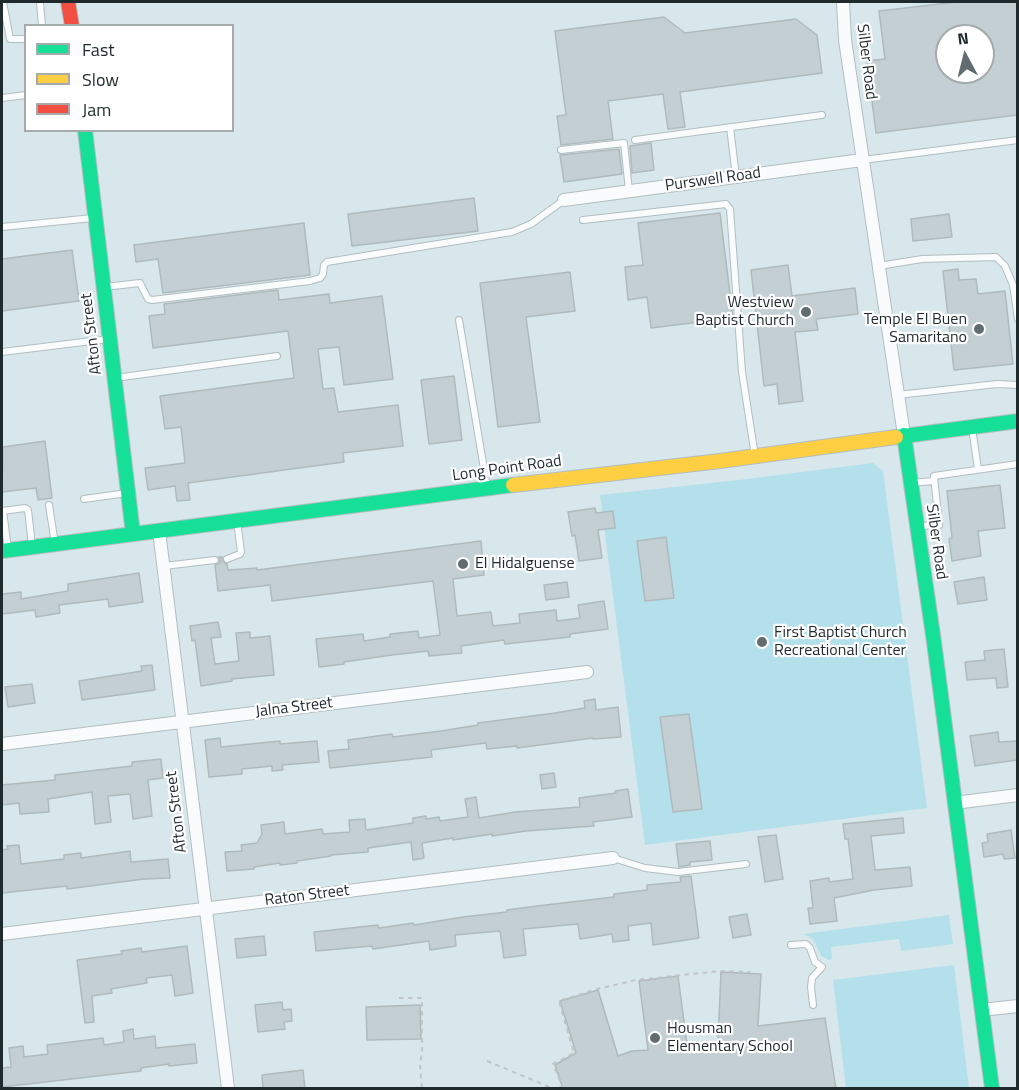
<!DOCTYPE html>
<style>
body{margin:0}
#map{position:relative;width:1019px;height:1090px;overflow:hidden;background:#d8e7eb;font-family:"Titillium Web",sans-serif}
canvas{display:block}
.frame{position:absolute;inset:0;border:3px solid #1f2a2d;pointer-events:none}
.legend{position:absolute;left:24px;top:24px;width:210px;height:108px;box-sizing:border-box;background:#fff;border:2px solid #a5aaab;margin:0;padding:8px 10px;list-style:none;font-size:18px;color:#1f2a2d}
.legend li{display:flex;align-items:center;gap:12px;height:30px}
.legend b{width:30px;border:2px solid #a5aaab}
.north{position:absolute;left:935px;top:24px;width:60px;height:60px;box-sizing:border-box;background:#fff;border:2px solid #a5aaab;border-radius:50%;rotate:353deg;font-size:16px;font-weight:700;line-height:24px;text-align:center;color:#1f2a2d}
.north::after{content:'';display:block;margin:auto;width:21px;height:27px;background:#606c70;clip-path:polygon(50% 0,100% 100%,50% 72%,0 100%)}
</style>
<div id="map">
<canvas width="1019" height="1090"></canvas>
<div class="frame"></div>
<ul class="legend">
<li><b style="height:8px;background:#16e098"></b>Fast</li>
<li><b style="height:8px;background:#ffcf43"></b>Slow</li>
<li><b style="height:8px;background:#f24e42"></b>Jam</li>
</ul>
<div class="north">N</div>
</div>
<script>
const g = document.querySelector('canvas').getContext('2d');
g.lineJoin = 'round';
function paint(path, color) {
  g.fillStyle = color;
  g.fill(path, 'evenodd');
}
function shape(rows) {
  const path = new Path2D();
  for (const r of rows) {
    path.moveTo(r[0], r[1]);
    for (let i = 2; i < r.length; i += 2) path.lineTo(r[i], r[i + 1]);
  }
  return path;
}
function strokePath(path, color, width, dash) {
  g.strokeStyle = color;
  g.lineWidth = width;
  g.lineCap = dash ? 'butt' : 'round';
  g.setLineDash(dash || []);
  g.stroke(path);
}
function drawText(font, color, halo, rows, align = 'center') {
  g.font = font + ' "Titillium Web",sans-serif';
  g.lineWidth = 4.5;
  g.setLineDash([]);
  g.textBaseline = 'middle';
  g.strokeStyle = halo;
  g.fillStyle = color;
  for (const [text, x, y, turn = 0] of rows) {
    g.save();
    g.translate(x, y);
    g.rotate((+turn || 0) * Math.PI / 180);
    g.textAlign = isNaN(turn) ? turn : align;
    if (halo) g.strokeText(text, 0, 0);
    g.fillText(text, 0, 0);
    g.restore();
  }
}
const green = shape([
 [873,463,883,471,927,808,645,845,600,495,739,480],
 [949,915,953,944,901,951,899,939,831,947,832,959,829,960,821,956,813,939,803,934],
 [954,965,969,1088,846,1088,833,980]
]);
const building = shape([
 [957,2,1017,2,1017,115,876,133,867,61,885,59,879,11,957,2],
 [947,36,983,36,983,72,947,72,947,36],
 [664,17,685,33,796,19,817,35,822,73,680,92,685,127,668,129,663,94,608,101,613,139,561,145,557,116,566,115,555,31,664,17],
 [651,143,654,170,632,173,630,146,651,143],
 [619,149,622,174,564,182,560,155,619,149],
 [474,198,478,231,352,246,348,214,474,198],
 [720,213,733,318,651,328,647,297,628,300,625,267,643,265,638,223,720,213],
 [949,214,952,237,913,241,911,219,949,214],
 [304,223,310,275,163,293,158,259,136,262,134,245,304,223],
 [72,250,79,301,2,311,2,259,72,250],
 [788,265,792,296,855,288,858,314,816,319,818,330,795,332,803,401,779,404,777,384,764,386,751,270,788,265],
 [958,269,959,280,976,279,978,294,1005,291,1013,364,954,370,943,271,958,269],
 [570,272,575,311,526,317,540,422,498,427,480,283,570,272],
 [278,290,279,300,329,294,330,303,382,296,393,379,344,385,339,347,318,349,323,389,334,388,338,412,398,405,403,446,343,453,344,462,188,483,190,500,177,501,175,486,148,490,145,468,185,463,181,427,165,429,160,396,294,378,288,331,153,348,149,316,165,314,164,304,278,290],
 [454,376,462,440,429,444,421,380,454,376],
 [45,441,52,498,38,500,36,488,2,492,3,447,45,441],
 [1000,485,1005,528,978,531,981,556,952,561,949,539,952,538,947,491,1000,485],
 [595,508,596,513,613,511,615,528,598,530,602,558,579,561,575,535,572,536,568,512,595,508],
 [666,537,674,598,645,601,637,541,666,537],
 [481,541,484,575,453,579,457,616,491,612,493,626,520,623,519,614,556,610,557,621,580,618,578,605,604,601,608,629,570,634,570,637,505,644,504,640,461,646,462,653,429,656,428,651,392,655,344,662,344,664,319,667,316,639,363,634,364,641,390,637,390,634,418,631,419,638,440,635,433,581,272,601,270,585,218,591,215,565,220,563,219,557,222,557,222,561,227,564,228,570,257,568,257,570,481,541],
 [139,573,143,602,109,607,108,599,59,605,60,613,36,617,35,610,2,614,2,594,21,592,21,599,68,591,68,584,139,573],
 [984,577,987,600,958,604,954,582,984,577],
 [567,582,569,597,546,600,544,585,567,582],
 [218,622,221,637,211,638,215,664,239,661,236,633,250,632,250,638,270,636,274,675,232,679,232,681,201,686,195,640,192,641,190,626,218,622],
 [1004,649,1008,687,997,688,996,678,967,680,965,662,985,660,984,651,1004,649],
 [152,665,155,690,82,700,79,681,142,671,141,666,152,665],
 [32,684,35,703,8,707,5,687,32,684],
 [595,699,596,710,618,707,621,737,593,739,593,738,517,748,517,746,487,749,486,743,431,750,432,757,330,768,328,751,349,749,348,740,392,734,393,737,441,731,478,725,478,723,555,713,585,708,584,701,595,699],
 [689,714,702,809,673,812,660,717,689,714],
 [998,732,999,742,1017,741,1017,760,975,766,970,736,998,732],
 [220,738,221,747,280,741,280,744,317,741,319,762,282,765,283,770,272,771,272,766,242,769,242,774,209,777,205,740,220,738],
 [161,759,163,778,148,780,152,816,133,819,130,794,108,796,111,822,95,824,92,792,48,799,49,812,20,814,19,803,2,805,2,785,55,780,55,775,132,766,132,762,161,759],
 [554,773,556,787,542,789,540,775,554,773],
 [628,789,632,817,593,822,594,826,526,831,492,836,492,834,453,840,453,838,422,843,424,858,413,860,411,842,368,848,368,852,331,855,331,856,297,861,297,863,280,865,280,863,254,867,254,869,227,871,225,852,242,851,241,845,257,843,262,834,261,825,284,822,285,834,322,829,323,834,350,832,349,820,365,819,366,830,413,823,413,818,426,816,426,819,439,817,440,821,468,817,465,799,476,797,479,818,515,812,580,807,579,798,616,793,615,791,628,789],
 [903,818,904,833,871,836,875,870,910,867,912,886,874,890,834,898,837,921,810,924,808,908,813,908,810,881,829,878,829,882,853,879,848,839,845,839,843,824,903,818],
 [1011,830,1015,858,1004,859,1003,854,984,857,982,843,988,842,987,834,1011,830],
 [776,835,783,879,765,882,758,837,776,835],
 [710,841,712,860,690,862,690,865,679,867,676,844,710,841],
 [19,845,21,864,64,859,64,855,81,853,81,858,130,851,131,862,168,859,170,878,144,879,67,889,67,886,2,893,2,850,8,849,7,846,19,845],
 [691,876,699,938,653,945,651,923,628,926,629,940,613,942,612,934,580,939,578,924,523,929,526,955,504,958,500,931,455,935,456,946,430,950,429,941,373,949,372,946,316,951,314,932,378,925,379,928,413,923,414,925,463,917,507,912,507,910,537,906,614,897,614,894,647,890,647,885,681,882,680,877,691,876],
 [747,914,751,935,733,938,729,917,747,914],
 [264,936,266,955,237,958,235,939,264,936],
 [187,946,193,993,175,996,172,975,146,978,147,983,111,989,112,993,92,996,94,1022,85,1023,77,960,122,954,121,951,141,948,142,952,187,946],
 [721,972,761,974,758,1026,825,1018,836,1089,563,1089,555,1065,576,1053,560,1001,598,990,618,1056,632,1051,648,1050,639,981,678,976,687,1045,718,1043,721,972],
 [282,1002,283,1010,291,1009,292,1021,284,1022,285,1029,258,1032,255,1005,282,1002],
 [420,1005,421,1039,367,1040,366,1007,420,1005],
 [133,1029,134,1039,155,1036,156,1048,195,1044,197,1063,169,1066,169,1064,141,1068,141,1071,2,1087,2,1068,11,1067,9,1048,23,1046,24,1057,48,1054,47,1045,103,1038,104,1045,124,1042,123,1031,133,1029],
 [303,1070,305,1089,263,1089,262,1075,303,1070]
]);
const path = shape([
 [399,998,422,998,422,1051,420,1065,422,1088],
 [487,1061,552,1088],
 [559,1088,562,1086,553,1064,574,1053,559,1001,597,989,636,980,720,971,750,972]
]);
const lane = shape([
 [3,2,10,39,26,39],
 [40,2,42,26],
 [2,98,26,95],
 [730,127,736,177],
 [635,140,822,115],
 [561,150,624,143,629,191],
 [863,160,1018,140],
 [583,220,726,204,730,209,742,372,755,456],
 [2,227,93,218],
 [879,266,922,259,996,257,1005,266,1013,285,1018,319],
 [104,287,140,283,148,299,152,300,310,281,320,278,323,274,324,265,327,262,512,232,531,224,564,200],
 [459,320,487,487],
 [2,352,108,339],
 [115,378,277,356],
 [898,395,997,384,1018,385],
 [972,428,978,469],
 [911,483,934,481],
 [84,499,127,493],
 [49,505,55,544],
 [2,511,25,508,28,510,32,545],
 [3,511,8,549],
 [920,526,939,525,934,476,1018,464],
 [227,559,240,554,241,552,237,521],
 [164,566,215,560],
 [613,858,645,868,678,872,746,864],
 [791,945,806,944,810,948,815,962,822,967,812,978,811,987,813,1005]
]);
const street = shape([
 [843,2,845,40,904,435],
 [564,200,862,160],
 [159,531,228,1088],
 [2,744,587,672],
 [954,803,1018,795],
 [2,934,613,858],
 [981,1010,1018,1006]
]);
const fast = shape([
 [85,130,133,534],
 [904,435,934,642,992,1088],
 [896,437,1018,421],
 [2,551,513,485]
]);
const slow = shape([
 [513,485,720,461,896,437]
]);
const jam = shape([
 [68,2,72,26]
]);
const markers = [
 [806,312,6,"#606c70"],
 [979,329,6,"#606c70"],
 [463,564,6,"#606c70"],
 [762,642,6,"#606c70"],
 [655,1038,6,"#606c70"]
];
const streetNames = [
 ["Silber Road",866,62,83],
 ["Purswell Road",713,180,-8],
 ["Afton Street",92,334,-97],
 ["Long Point Road",507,469,-8],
 ["Silber Road",936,542,82],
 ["Jalna Street",294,708,-7],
 ["Afton Street",177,812,-97],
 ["Raton Street",307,896,-7]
];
const poiNames = [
 ["Westview",794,303,"right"],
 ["Baptist Church",794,321,"right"],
 ["Temple El Buen",967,320,"right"],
 ["Samaritano",967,338,"right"],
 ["El Hidalguense",475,564],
 ["First Baptist Church",774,633],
 ["Recreational Center",774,651],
 ["Housman",667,1029],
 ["Elementary School",667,1047]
];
paint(green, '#b4e0ec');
paint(building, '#c3cfd2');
strokePath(building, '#afbabd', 1.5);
strokePath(lane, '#b2bec1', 8);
strokePath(street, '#b2bec1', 14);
strokePath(fast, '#b2bec1', 16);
strokePath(slow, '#b2bec1', 16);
strokePath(jam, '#b2bec1', 16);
strokePath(path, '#c0c5c7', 2, [4.5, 4.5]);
strokePath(lane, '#f9fbfc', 6);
strokePath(street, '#f9fbfc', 12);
strokePath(fast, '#16e098', 14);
strokePath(slow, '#ffcf43', 14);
strokePath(jam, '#f24e42', 14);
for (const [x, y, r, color] of markers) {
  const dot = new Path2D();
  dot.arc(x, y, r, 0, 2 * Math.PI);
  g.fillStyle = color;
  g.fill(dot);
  strokePath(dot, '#fff', 2);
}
drawText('16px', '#1f2a2d', '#fff', streetNames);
drawText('16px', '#1f2a2d', '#fff', poiNames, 'left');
</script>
